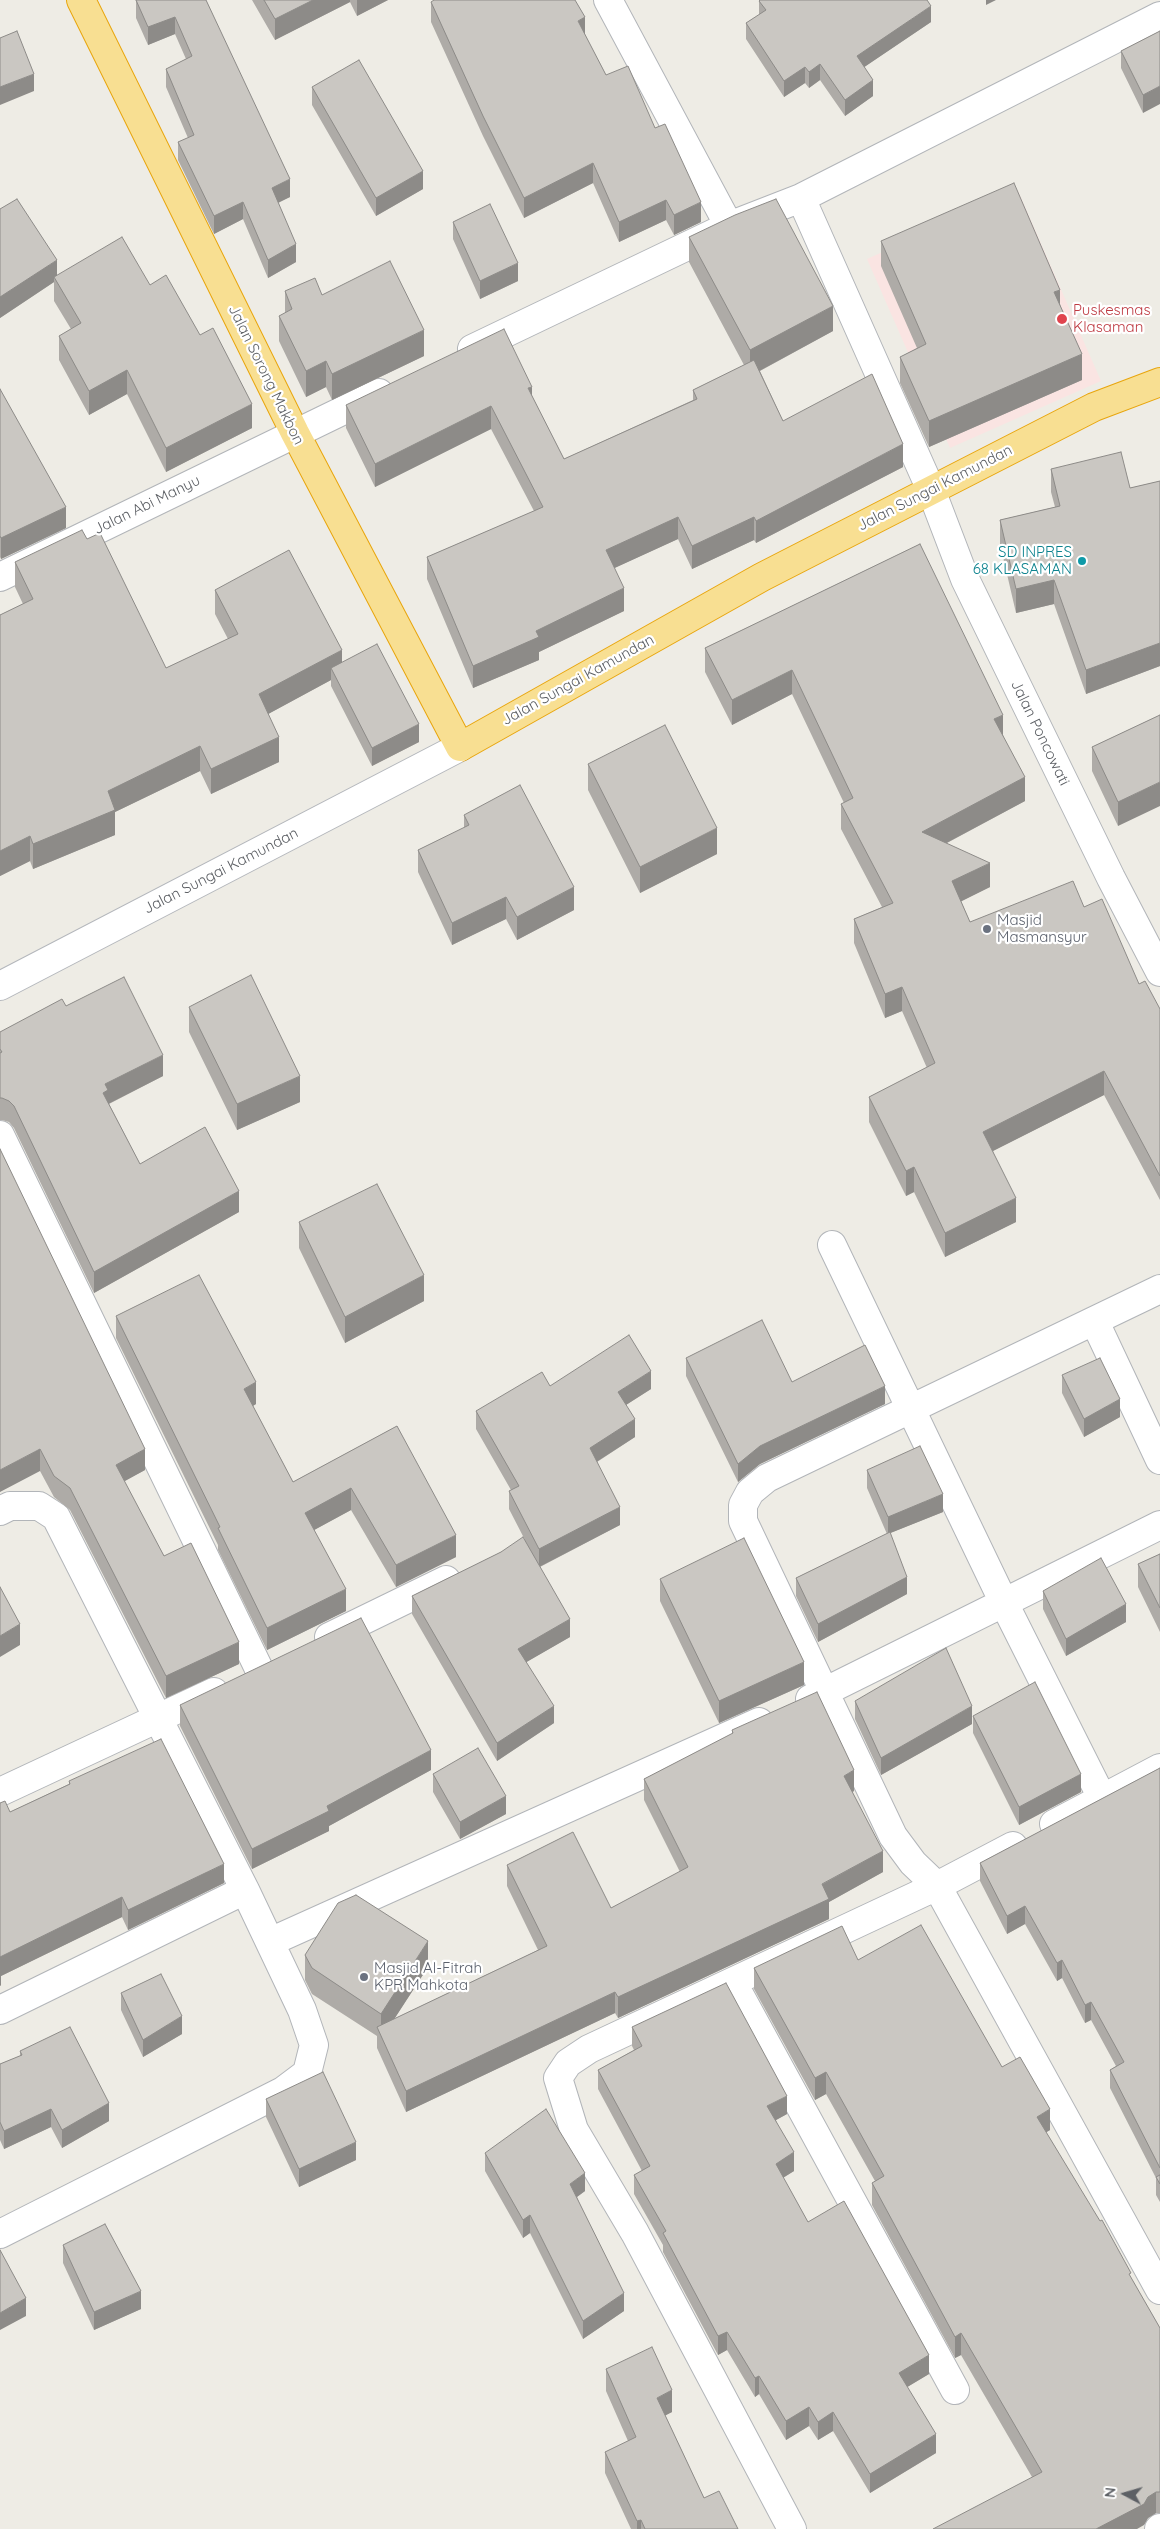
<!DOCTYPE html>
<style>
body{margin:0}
#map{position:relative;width:1160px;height:2529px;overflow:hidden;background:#eeece5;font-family:Quicksand,sans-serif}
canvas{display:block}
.north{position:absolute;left:1100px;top:2469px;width:50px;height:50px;-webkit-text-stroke:4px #fff;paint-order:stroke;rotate:276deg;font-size:14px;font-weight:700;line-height:20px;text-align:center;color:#5d6065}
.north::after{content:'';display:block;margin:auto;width:18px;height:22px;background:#5d6065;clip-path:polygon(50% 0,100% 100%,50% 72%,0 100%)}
</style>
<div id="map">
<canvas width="1160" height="2529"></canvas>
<div class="north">N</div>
</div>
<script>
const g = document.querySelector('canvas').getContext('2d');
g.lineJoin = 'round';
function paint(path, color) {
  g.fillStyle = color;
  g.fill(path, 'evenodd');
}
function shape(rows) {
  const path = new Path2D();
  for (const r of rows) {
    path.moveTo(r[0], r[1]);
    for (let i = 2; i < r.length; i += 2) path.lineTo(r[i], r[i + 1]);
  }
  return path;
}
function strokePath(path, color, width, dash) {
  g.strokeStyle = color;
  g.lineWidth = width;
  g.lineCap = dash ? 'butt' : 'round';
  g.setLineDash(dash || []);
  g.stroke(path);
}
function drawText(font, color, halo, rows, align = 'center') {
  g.font = font + ' Quicksand,sans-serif';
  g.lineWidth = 4.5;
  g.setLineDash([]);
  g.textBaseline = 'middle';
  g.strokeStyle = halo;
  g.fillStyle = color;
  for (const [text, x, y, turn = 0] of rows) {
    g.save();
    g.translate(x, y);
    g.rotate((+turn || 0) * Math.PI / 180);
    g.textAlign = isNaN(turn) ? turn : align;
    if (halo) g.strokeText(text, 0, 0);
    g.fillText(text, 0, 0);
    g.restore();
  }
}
const medical = shape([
 [1018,191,1101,381,950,448,867,259]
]);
const street = shape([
 [608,0,729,226],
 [801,198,931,490,965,579,1111,878,1160,972],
 [472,349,729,226,801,198,1160,16],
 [0,577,379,393],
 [0,1135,260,1671],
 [832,1245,1004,1603,1102,1798],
 [1160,1289,767,1478,750,1492,743,1505,743,1521,893,1836,913,1863,937,1886,1160,2290],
 [1095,1322,1160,1460],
 [0,1511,10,1506,39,1506,56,1517,245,1890,302,2010,314,2045,307,2073,283,2091,0,2234],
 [329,1637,446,1580],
 [810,1699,1160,1525],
 [0,1792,214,1692],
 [1054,1824,1160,1768],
 [270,1942,759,1722],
 [733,1983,955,2390],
 [0,2010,245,1890],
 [792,2529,635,2233,574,2130,558,2078,568,2063,589,2049,937,1886,1013,1846],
 [1159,2529,1160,2528]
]);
const secondary = shape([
 [0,986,460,747]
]);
const highway = shape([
 [81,0,295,433,460,747,762,577,1094,407,1160,382]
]);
const wall = shape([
 [136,0,206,0,290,197,278,202,296,262,268,278,243,219,214,234,178,160,178,142,188,138,166,87,166,69,186,59,175,34,148,45,136,18],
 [252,0,388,0,357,16,350,2,275,40],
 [759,1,931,22,864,67,873,96,845,116,820,80,809,88,805,83,784,97,746,39,746,23,759,15],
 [431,2,585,35,606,75,655,128,701,222,674,235,666,220,619,242,593,183,524,218,483,136,431,22],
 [1160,31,1143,113,1121,68,1121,51],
 [312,87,423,189,376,216,312,105],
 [0,209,57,276,150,285,252,428,166,472,127,394,89,415,59,360,59,336,71,329,54,301,54,282,0,318],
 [453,222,518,281,480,299,453,239],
 [689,237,833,331,760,371,783,421,903,467,756,543,754,540,692,569,678,539,614,568,624,611,539,652,539,660,473,688,427,579,427,557,534,511,491,429,375,487,346,428,346,405,532,396,564,459,693,400,693,390,744,365,689,262],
 [881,241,1060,304,1082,380,929,447,900,383,900,357,917,348,881,266],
 [285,291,322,295,424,356,332,400,326,387,306,397,279,341,279,316,285,313],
 [0,389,66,528,1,559,0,557],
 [1051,469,1130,488,1160,481,1160,666,1086,694,1054,604,1016,613,1000,544,1000,520,1055,507,1051,492],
 [920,544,1003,735,1025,801,947,843,990,887,961,901,970,922,1084,907,1139,984,1160,1009,1160,1200,1104,1095,993,1151,1016,1222,945,1257,914,1192,906,1196,869,1122,869,1097,927,1068,902,1011,885,1018,854,943,854,919,882,907,841,829,841,804,844,803,792,694,732,725,705,672,705,648],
 [15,562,166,668,228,639,215,614,215,590,342,663,419,742,372,766,331,686,331,680,268,714,279,762,211,794,200,771,115,812,115,835,33,869,30,861,0,876,0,615,23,604,15,587],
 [1160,715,1118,826,1092,771,1092,747],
 [588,764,717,854,640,893,588,790],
 [464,815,574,910,517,940,506,919,452,945,418,872,418,850,464,828],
 [66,1006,163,1076,109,1104,140,1164,239,1212,94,1293,14,1128,9,1122,2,1120,0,1120,0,1032],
 [189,1007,300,1102,237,1130,189,1032],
 [0,1149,145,1470,124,1481,164,1556,239,1664,166,1698,70,1510,54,1497,40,1471],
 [299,1222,424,1301,345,1343,299,1248],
 [116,1316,256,1404,253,1406,293,1482,397,1426,456,1557,396,1587,351,1510,314,1530,346,1611,267,1650,218,1550,218,1545,116,1338],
 [686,1358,792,1382,885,1404,760,1464,738,1482,686,1376],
 [1062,1375,1120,1417,1084,1437,1062,1393],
 [550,1386,651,1389,626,1405,635,1437,597,1462,620,1525,540,1567,570,1637,526,1662,554,1723,497,1761,412,1614,412,1596,501,1552,525,1540,509,1509,509,1491,511,1490,476,1429,476,1411],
 [867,1470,943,1512,890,1533,907,1594,818,1642,796,1596,796,1578,887,1534,867,1488],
 [1160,1554,1160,1632,1138,1587,1138,1564],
 [660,1579,804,1685,719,1723,660,1601],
 [1043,1591,1126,1622,1066,1656,1043,1609],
 [855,1701,972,1724,881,1775,855,1719],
 [180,1705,431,1770,329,1826,329,1831,252,1869,180,1726],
 [973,1716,1081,1792,1019,1825,973,1733],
 [732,1730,854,1791,852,1792,883,1872,829,1902,829,1919,618,2018,615,2013,406,2112,377,2048,377,2036,312,1994,305,1980,305,1955,428,1967,394,2019,538,1950,507,1886,507,1865,611,1908,680,1872,644,1800,644,1779,732,1734],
 [1160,1768,1160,2202,1156,2195,1156,2178,1110,2088,1110,2070,1116,2066,1091,2020,1085,2023,1062,1978,1057,1981,1025,1924,1007,1934,980,1881,980,1863],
 [433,1774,506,1814,460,1839,433,1792],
 [69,1781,224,1883,128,1930,122,1917,1,1976,1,1985,0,1986,0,1803,10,1812,69,1784],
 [858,1960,1002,2067,1050,2130,1046,2132,1160,2328,1160,2513,1156,2513,1148,2518,1144,2525,1032,2477,961,2355,955,2358,872,2205,872,2183,875,2181,826,2094,815,2100,754,1989,754,1968],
 [121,1993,182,2034,143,2057,121,2010],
 [632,2027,787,2114,776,2120,794,2171,783,2178,808,2222,929,2374,907,2387,936,2453,870,2493,833,2431,818,2440,809,2426,786,2440,759,2394,755,2397,727,2350,718,2355,663,2252,663,2245,634,2194,634,2175,642,2171,598,2089,598,2070,634,2050,632,2046],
 [20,2051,109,2121,62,2148,51,2127,4,2149,0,2140,0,2064,20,2056],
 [266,2099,356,2160,299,2187,266,2117],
 [485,2153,585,2191,577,2197,624,2311,583,2339,530,2233,523,2238,485,2171],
 [63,2245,141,2309,94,2330,63,2263],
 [606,2369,672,2412,665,2415,704,2498,738,2529,631,2529,605,2473,605,2452,628,2441,606,2391]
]);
const shadedWall = shape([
 [313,0,350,0,350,2,275,40,275,19],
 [357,0,388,0,357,16],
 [986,0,996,0,986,5],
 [931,6,931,22,857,72,857,56],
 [175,17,175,34,148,45,148,27],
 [585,17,585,37,578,21],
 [820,64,820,80,809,88,809,72],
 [805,67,805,83,784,97,784,81],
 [34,74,34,91,0,105,0,87],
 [873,80,873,96,845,116,845,100],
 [1160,86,1160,104,1143,113,1143,95],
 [593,163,593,183,524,218,524,198],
 [423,171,423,189,376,216,376,198],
 [290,179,290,197,272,206,272,188],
 [666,200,666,220,619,242,619,222],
 [243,202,243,219,214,234,214,216],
 [701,202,701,222,674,235,674,215],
 [296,244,296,262,268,278,268,260],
 [57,260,57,280,54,277,54,282,0,318,0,297],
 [518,263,518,281,480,299,480,281],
 [1060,290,1060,315,1054,292],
 [833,306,833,331,750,376,750,350],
 [424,330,424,356,332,400,332,374],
 [1082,354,1082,380,929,447,929,421],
 [326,361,326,387,306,397,306,371],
 [127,370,127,394,89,415,89,391],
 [532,387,532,409,528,388],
 [252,404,252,428,166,472,166,448],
 [491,406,491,429,375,487,375,464],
 [903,444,903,467,756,543,756,521],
 [66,507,66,528,1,559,1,538],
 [678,517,678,539,606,572,606,550],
 [754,517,754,540,692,569,692,546],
 [1054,580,1054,604,1016,613,1016,589],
 [624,588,624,611,539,652,539,660,473,688,473,666,536,631],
 [1160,643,1160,666,1086,694,1086,670],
 [342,650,342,674,331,668,331,680,259,719,259,694],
 [792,670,792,694,732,725,732,700],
 [1003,715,1003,739,994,719],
 [419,724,419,742,372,766,372,748],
 [279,737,279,762,211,794,211,769],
 [200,746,200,771,115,812,115,835,33,869,33,844,108,791],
 [1025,777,1025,801,922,856,922,832],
 [1160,782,1160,806,1118,826,1118,802],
 [717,828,717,854,640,893,640,867],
 [30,836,30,861,0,876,0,851],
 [990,863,990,887,952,906,952,881],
 [574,887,574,910,517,940,517,917],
 [506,897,506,919,452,945,452,923],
 [902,987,902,1011,885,1018,885,994],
 [163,1055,163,1076,108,1104,103,1093,105,1084],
 [1104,1071,1104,1095,983,1156,983,1132],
 [300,1076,300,1102,237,1130,237,1104],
 [914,1167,914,1192,906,1196,906,1171],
 [239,1191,239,1212,94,1293,94,1272],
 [1016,1198,1016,1222,945,1257,945,1233],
 [424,1275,424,1301,345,1343,345,1317],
 [651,1371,651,1389,618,1410,618,1392],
 [256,1382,256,1404,244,1411,244,1389],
 [885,1386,885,1404,760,1464,738,1482,738,1464,760,1446],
 [1120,1399,1120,1417,1084,1437,1084,1419],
 [635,1419,635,1437,590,1466,590,1448],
 [40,1449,40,1471,0,1492,0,1470],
 [145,1449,145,1470,116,1486,116,1465],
 [351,1488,351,1510,305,1535,305,1513],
 [943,1494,943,1512,888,1534,888,1517],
 [620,1507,620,1525,539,1567,539,1549],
 [456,1535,456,1557,396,1587,396,1565],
 [907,1577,907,1594,818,1642,818,1624],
 [346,1589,346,1611,267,1650,267,1628],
 [1126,1604,1126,1622,1066,1656,1066,1639],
 [570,1619,570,1637,518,1667,518,1649],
 [20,1624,20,1645,0,1657,0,1636],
 [239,1642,239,1664,166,1698,166,1676],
 [804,1662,804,1685,719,1723,719,1701],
 [554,1706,554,1723,497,1761,497,1743],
 [972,1706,972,1724,881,1775,881,1758],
 [431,1750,431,1770,329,1826,329,1831,252,1869,252,1849,327,1806],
 [854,1770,854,1791,844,1797,844,1776],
 [1081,1774,1081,1792,1019,1825,1019,1807],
 [506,1796,506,1814,460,1839,460,1822],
 [883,1851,883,1872,829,1902,829,1919,618,2018,618,1997],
 [224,1864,224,1883,128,1930,128,1910],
 [122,1897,122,1917,1,1976,1,1985,0,1986,0,1957],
 [1025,1906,1025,1924,1007,1934,1007,1916],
 [428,1941,428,1967,382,2038,381,2036,381,2014],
 [1062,1960,1062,1978,1057,1981,1057,1963],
 [615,1992,615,2013,406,2112,406,2091],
 [1091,2002,1091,2020,1085,2023,1085,2005],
 [182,2016,182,2034,143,2057,143,2040],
 [826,2072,826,2094,815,2100,815,2078],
 [787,2096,787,2114,767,2125,767,2106],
 [109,2103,109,2121,62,2148,62,2130],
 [51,2109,51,2127,4,2149,4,2131],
 [1050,2109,1050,2130,1037,2138,1037,2117],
 [356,2142,356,2160,299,2187,299,2169],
 [794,2152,794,2171,776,2182,776,2164],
 [585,2173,585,2191,570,2202,570,2184],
 [530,2215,530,2233,523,2238,523,2220],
 [141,2291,141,2309,94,2330,94,2312],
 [624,2293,624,2311,583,2339,583,2321],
 [26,2298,26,2316,0,2330,0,2313],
 [727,2332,727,2350,718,2355,718,2336],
 [961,2333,961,2355,955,2358,955,2337],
 [929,2355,929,2374,899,2392,899,2373],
 [759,2376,759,2394,755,2397,755,2378],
 [672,2390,672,2412,657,2420,657,2398],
 [809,2407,809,2426,786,2440,786,2421],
 [833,2412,833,2431,818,2440,818,2422],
 [936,2434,936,2453,870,2493,870,2474],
 [1156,2492,1156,2513,1148,2518,1144,2525,1137,2529,1096,2529],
 [641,2520,641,2529,637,2529,637,2521]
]);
const building = shape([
 [136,0,206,0,290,179,272,188,296,244,268,260,243,202,214,216,178,142,194,135,166,69,192,56,175,17,148,27,136,0],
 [264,0,313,0,275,19,264,0],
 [434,0,575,0,585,17,578,21,606,75,628,66,655,128,665,124,701,202,674,215,666,200,619,222,593,163,524,198,483,116,431,2,434,0],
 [760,0,927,0,931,6,857,56,873,80,845,100,820,64,809,72,805,67,784,81,746,23,766,10,759,1,760,0],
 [17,31,34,74,0,87,0,38,17,31],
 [1160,31,1160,86,1143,95,1121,51,1160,31],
 [359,60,423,171,376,198,312,87,359,60],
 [1014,183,1060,290,1054,292,1082,354,929,421,900,357,926,344,881,241,1014,183],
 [17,199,57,260,0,297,0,209,17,199],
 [776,199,833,306,750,350,689,237,735,215,776,199],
 [490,204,518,263,480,281,453,222,490,204],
 [122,237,150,285,166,275,200,335,213,328,252,404,166,448,127,370,89,391,59,336,81,323,54,277,122,237],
 [390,261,424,330,332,374,326,361,306,371,279,316,292,309,285,291,315,278,322,295,390,261],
 [504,329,532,387,528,388,564,459,697,399,693,390,754,360,783,421,872,374,903,444,756,521,754,517,692,546,678,517,606,550,624,588,536,631,539,637,473,666,427,557,543,507,491,406,375,464,346,405,504,329],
 [0,389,66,507,1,538,0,536,0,389],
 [1121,452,1130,488,1160,481,1160,643,1086,670,1054,580,1016,589,1000,520,1060,506,1051,469,1121,452],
 [82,530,87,539,100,533,166,668,238,634,215,590,289,550,342,650,259,694,279,737,211,769,200,746,108,791,115,810,33,844,30,836,0,851,0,615,33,599,15,562,82,530],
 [920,544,1003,715,994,719,1025,777,922,832,990,863,952,881,970,922,1073,881,1084,907,1102,899,1139,984,1145,981,1160,1009,1160,1176,1104,1071,983,1132,1016,1198,945,1233,914,1167,906,1171,869,1097,935,1063,902,987,885,994,854,919,893,903,841,804,853,798,792,670,732,700,705,648,920,544],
 [377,644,419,724,372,748,331,668,377,644],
 [1160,715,1160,782,1118,802,1092,747,1160,715],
 [665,725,717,828,640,867,588,764,665,725],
 [520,785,574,887,517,917,506,897,452,923,418,850,469,825,464,815,520,785],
 [251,975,300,1076,237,1104,189,1007,251,975],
 [124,977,163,1055,105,1084,108,1090,103,1093,140,1164,205,1127,239,1191,94,1272,14,1106,9,1101,2,1098,0,1098,0,1053,2,1052,0,1049,0,1032,62,999,66,1006,124,977],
 [0,1149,145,1449,116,1465,164,1556,191,1543,239,1642,166,1676,70,1488,54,1476,40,1449,0,1470,0,1149],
 [377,1184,424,1275,345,1317,299,1222,377,1184],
 [199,1275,256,1382,244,1389,293,1482,397,1426,456,1535,396,1565,351,1488,305,1513,346,1589,267,1628,218,1528,220,1527,116,1316,199,1275],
 [762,1320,792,1382,865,1345,885,1386,760,1446,738,1464,686,1358,762,1320],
 [629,1335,651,1371,618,1392,635,1419,590,1448,620,1507,539,1549,509,1491,519,1486,476,1411,542,1372,550,1386,629,1335],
 [1100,1358,1120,1399,1084,1419,1062,1375,1100,1358],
 [920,1446,943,1494,888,1517,867,1470,920,1446],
 [890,1532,907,1577,818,1624,796,1578,890,1532],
 [523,1537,570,1619,518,1649,554,1706,497,1743,412,1596,501,1552,523,1537],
 [744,1538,804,1662,719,1701,660,1579,744,1538],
 [1160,1554,1160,1608,1138,1564,1160,1554],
 [1101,1558,1126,1604,1066,1639,1043,1591,1101,1558],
 [0,1587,20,1624,0,1636,0,1587],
 [361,1618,431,1750,327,1806,329,1811,252,1849,180,1705,361,1618],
 [946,1648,972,1706,881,1758,855,1701,946,1648],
 [1035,1682,1081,1774,1019,1807,973,1716,1035,1682],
 [817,1692,854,1770,844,1776,883,1851,822,1884,829,1899,618,1997,615,1992,406,2091,377,2027,547,1946,507,1865,573,1832,611,1908,688,1867,644,1779,733,1733,732,1730,817,1692],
 [161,1739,224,1864,128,1910,122,1897,0,1957,0,1803,5,1801,10,1812,70,1784,69,1781,161,1739],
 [478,1748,506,1796,460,1822,433,1774,478,1748],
 [1160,1768,1160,2168,1110,2070,1124,2062,1091,2002,1085,2005,1062,1960,1057,1963,1025,1906,1007,1916,980,1863,1160,1768],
 [356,1895,428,1941,381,2014,312,1968,305,1955,338,1903,356,1895],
 [921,1925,1002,2067,1020,2057,1050,2109,1037,2117,1100,2221,1102,2220,1131,2273,1129,2274,1160,2328,1160,2492,1156,2492,1148,2497,1144,2504,1096,2529,933,2529,1042,2472,961,2333,955,2337,872,2183,884,2176,826,2072,815,2078,754,1968,842,1926,858,1960,921,1925],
 [161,1974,182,2016,143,2040,121,1993,161,1974],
 [726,1983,787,2096,767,2106,794,2152,776,2164,808,2222,844,2201,929,2355,899,2373,936,2434,870,2474,833,2412,818,2422,809,2407,786,2421,759,2376,755,2378,727,2332,718,2336,663,2233,666,2231,634,2175,650,2166,598,2070,642,2046,632,2027,726,1983],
 [70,2027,109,2103,62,2130,51,2109,4,2131,0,2122,0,2064,22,2055,20,2051,70,2027],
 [323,2072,356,2142,299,2169,266,2099,323,2072],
 [546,2109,585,2173,570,2184,624,2293,583,2321,530,2215,523,2220,485,2153,546,2109],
 [1160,2175,1160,2184,1156,2177,1160,2175],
 [105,2224,141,2291,94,2312,63,2245,105,2224],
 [0,2250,26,2298,0,2313,0,2250],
 [652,2347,672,2390,657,2398,704,2498,719,2491,738,2529,645,2529,641,2520,637,2521,605,2452,636,2437,606,2369,652,2347]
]);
const markers = [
 [1062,319,6,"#e0444e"],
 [1082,561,5,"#0f9aa8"],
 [987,929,5,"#6b7280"],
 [364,1977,5,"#6b7280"]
];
const healthNames = [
 ["Puskesmas",1073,310],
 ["Klasaman",1073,327]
];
const streetNames = [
 ["Jalan Sorong Makbon",266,375,64],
 ["Jalan Sungai Kamundan",935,488,-27],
 ["Jalan Abi Manyu",147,505,-26],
 ["Jalan Sungai Kamundan",578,680,-29],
 ["Jalan Poncowati",1040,733,64],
 ["Jalan Sungai Kamundan",221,871,-27]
];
const cultureNames = [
 ["SD INPRES",1072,552],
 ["68 KLASAMAN",1072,569]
];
const worshipNames = [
 ["Masjid",997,920],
 ["Masmansyur",997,937],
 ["Masjid Al-Fitrah",374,1968],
 ["KPR Mahkota",374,1985]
];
paint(medical, '#fae4e2');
strokePath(street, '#b2b5b9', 30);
strokePath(secondary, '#b4b7bc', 30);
strokePath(highway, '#e8a50c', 30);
strokePath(street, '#fff', 28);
strokePath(secondary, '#fff', 28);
strokePath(highway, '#f8df92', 28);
paint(wall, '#aeaba7');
paint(shadedWall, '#8d8b88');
paint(building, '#cac7c2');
strokePath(building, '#8d8b88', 1);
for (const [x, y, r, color] of markers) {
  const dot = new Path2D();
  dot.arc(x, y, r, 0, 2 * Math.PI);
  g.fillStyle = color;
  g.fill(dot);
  strokePath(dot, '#fff', 2);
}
drawText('15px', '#be3a42', '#fff', healthNames, 'left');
drawText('15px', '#5d6065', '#fff', streetNames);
drawText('15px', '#0d838f', '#fff', cultureNames, 'right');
drawText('15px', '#5b616d', '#fff', worshipNames, 'left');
</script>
